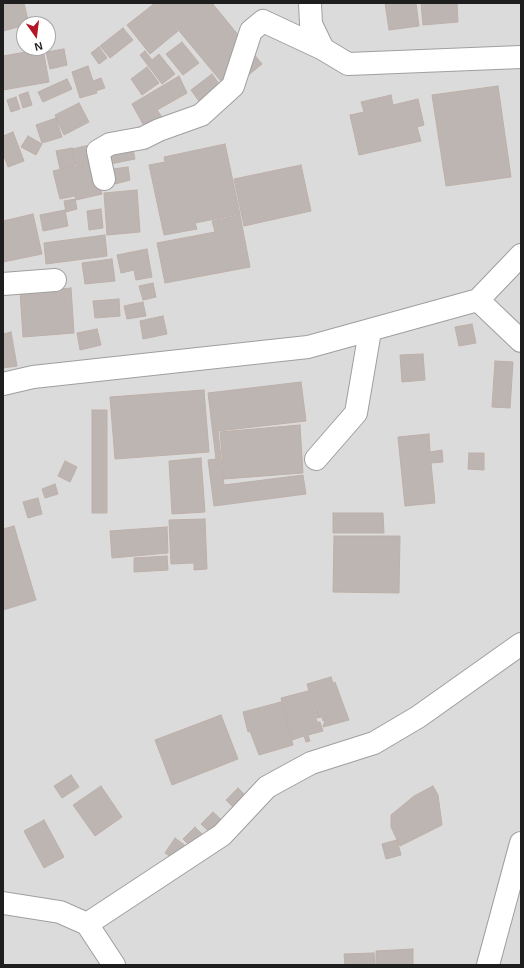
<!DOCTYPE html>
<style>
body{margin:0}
#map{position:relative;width:524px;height:968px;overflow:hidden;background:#eeeae5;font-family:Arial,sans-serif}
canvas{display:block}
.frame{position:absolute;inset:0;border:4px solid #1e1e1e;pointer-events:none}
.north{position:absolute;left:16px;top:16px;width:40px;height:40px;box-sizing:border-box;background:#fff;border:1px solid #a5a5a5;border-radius:50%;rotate:166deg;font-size:11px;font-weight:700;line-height:16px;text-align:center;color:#1e1e1e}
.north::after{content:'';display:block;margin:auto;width:14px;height:18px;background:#b51626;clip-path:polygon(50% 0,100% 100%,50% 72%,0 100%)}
</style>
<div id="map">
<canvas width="524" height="968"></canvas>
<div class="frame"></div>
<div class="north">N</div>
</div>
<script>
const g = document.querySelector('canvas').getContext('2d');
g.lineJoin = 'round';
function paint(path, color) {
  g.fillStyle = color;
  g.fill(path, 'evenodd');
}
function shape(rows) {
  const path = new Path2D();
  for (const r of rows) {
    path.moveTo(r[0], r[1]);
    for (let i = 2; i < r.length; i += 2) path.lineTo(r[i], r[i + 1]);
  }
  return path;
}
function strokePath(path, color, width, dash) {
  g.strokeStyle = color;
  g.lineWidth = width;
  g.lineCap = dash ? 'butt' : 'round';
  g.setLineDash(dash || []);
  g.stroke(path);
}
const residential = shape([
 [3,3,521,3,521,965,3,965],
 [24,24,48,24,48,48,24,48]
]);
const building = shape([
 [3,3,24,3,29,24,3,31,3,3],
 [155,3,178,31,150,54,127,25,155,3],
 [156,3,212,3,262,64,229,91,156,3],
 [385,3,416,3,419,26,389,30,385,3],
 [421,3,457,3,458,22,423,25,421,3],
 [123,28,133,40,110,58,100,46,123,28],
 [182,42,199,63,183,75,166,54,182,42],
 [99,47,107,58,99,64,91,53,99,47],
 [43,49,49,82,3,90,3,56,43,49],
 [64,49,67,65,50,69,46,52,64,49],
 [145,51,152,60,159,54,175,74,162,84,140,55,145,51],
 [88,66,93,81,101,78,105,88,96,91,97,93,80,98,72,72,88,66],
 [147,67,159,83,142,95,131,79,147,67],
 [212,74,225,92,204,108,191,90,212,74],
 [179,76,187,93,157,110,162,117,144,126,132,104,179,76],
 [67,79,72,89,43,102,38,92,67,79],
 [498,86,511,177,446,186,432,95,498,86],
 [28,92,32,105,23,108,19,95,28,92],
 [391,95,393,105,418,99,424,125,417,127,421,141,359,155,350,115,364,112,361,102,391,95],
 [16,97,20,109,11,112,7,100,16,97],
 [79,103,89,122,64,135,55,115,79,103],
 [56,118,62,137,42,143,36,125,56,118],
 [13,132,24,161,8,167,3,153,3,136,13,132],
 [28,136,42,144,36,155,21,147,28,136],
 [225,144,240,214,195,223,197,229,164,235,149,165,165,162,164,157,225,144],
 [90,145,94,161,76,165,72,149,90,145],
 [72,148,75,165,60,169,56,151,72,148],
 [133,149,135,159,110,164,108,155,133,149],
 [94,162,102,194,76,200,75,196,60,199,53,171,94,162],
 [301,165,311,211,244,226,234,179,301,165],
 [128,167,130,180,115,184,113,169,128,167],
 [137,190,140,232,107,235,104,193,137,190],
 [75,199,77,209,66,212,64,201,75,199],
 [101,209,103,228,89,230,87,211,101,209],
 [65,210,68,226,43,231,40,215,65,210],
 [33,214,42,254,3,262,3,221,33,214],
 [240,215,250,267,165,283,157,243,215,232,212,221,240,215],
 [105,235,107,256,46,264,44,243,105,235],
 [147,249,152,277,136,280,134,270,121,273,117,255,147,249],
 [112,259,115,281,85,284,82,263,112,259],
 [153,283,156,297,143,300,139,286,153,283],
 [71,288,74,333,23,337,20,292,71,288],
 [119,299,120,316,95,318,93,301,119,299],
 [143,302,146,316,127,319,124,306,143,302],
 [163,316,167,334,143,339,140,321,163,316],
 [472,324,476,343,459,346,455,327,472,324],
 [97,329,101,345,80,350,77,333,97,329],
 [11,332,17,366,3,368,3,334,11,332],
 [423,354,425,380,402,382,400,355,423,354],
 [495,361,513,362,510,408,492,407,495,361],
 [301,382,306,421,218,431,224,485,303,475,306,494,214,506,208,460,216,459,208,393,301,382],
 [204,390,209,452,115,459,110,397,204,390],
 [92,410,107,410,107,513,92,513,92,410],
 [300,425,303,473,224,479,220,432,300,425],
 [429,434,430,452,442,450,443,462,431,463,435,503,405,506,398,437,429,434],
 [469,453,484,453,484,470,468,469,469,453],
 [201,458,205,512,172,514,169,461,201,458],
 [65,461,77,467,70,482,58,476,65,461],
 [55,484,58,494,45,498,42,489,55,484],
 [38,498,42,514,28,518,23,502,38,498],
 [333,513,383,513,384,533,333,533,333,513],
 [205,519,207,569,194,570,194,563,171,564,169,520,205,519],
 [14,526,36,600,3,610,3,529,14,526],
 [167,527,168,553,112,558,110,531,167,527],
 [334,536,400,536,399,593,333,592,334,536],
 [167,556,168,570,134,572,134,558,167,556],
 [331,677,333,683,335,682,349,720,323,727,325,720,323,721,322,717,317,718,307,684,331,677],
 [308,691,317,722,320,722,323,731,308,735,310,741,306,742,304,736,292,740,281,698,308,691],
 [281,702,293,745,259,755,250,731,248,732,243,712,281,702],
 [221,715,238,759,172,785,155,740,221,715],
 [71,775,79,787,62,798,54,786,71,775],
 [101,786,122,817,95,836,73,805,101,786],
 [433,786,438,795,442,825,400,846,391,827,391,815,414,796,433,786],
 [238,788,248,798,236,810,226,800,238,788],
 [213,812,226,824,214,836,201,824,213,812],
 [44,820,64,857,44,868,24,831,44,820],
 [195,827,206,838,194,850,183,839,195,827],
 [175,838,190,849,180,863,165,853,175,838],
 [397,840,401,855,386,859,382,844,397,840],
 [413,949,413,965,376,965,376,951,413,949],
 [374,953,375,965,345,965,344,954,374,953]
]);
const minor = shape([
 [310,3,311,24,323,49,348,64,521,57],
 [104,179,98,151,110,144,143,138,159,130,201,115,233,86,251,31,263,21,323,49],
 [3,284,55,280],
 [478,300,521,341],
 [3,384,33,377,308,347,478,300,521,255],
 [316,459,356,413,370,331],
 [3,903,60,912,87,924,114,965],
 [87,924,222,835,267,787,311,763,374,743,418,717,521,644],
 [488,965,521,843]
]);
paint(residential, '#dcdbdb');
paint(building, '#bdb5b2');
strokePath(building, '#beb0a9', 1);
strokePath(minor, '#9f9f9f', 24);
strokePath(minor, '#fff', 22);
</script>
